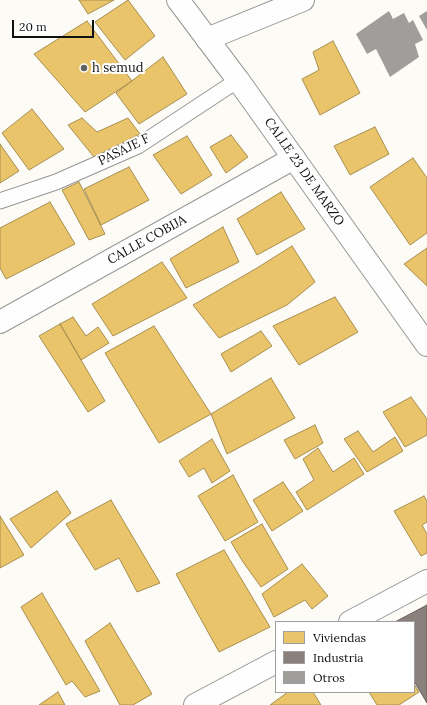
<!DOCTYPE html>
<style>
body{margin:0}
#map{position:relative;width:427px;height:705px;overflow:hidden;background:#fcfbf6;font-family:Lora,serif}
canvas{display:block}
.legend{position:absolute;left:275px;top:621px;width:140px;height:72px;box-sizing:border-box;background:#fff;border:1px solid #9f9f9f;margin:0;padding:5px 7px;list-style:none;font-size:12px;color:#101010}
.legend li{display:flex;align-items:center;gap:8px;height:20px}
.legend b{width:20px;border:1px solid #9f9f9f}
.scale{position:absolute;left:12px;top:20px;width:82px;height:18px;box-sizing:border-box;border:2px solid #101010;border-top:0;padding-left:5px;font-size:12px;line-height:14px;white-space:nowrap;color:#101010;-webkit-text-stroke:3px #fff;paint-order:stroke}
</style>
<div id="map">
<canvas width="427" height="705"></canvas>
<ul class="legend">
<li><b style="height:11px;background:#e9c46a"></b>Viviendas</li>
<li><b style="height:11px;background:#8a817c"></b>Industria</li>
<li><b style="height:11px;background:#a09e9b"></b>Otros</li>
</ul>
<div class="scale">20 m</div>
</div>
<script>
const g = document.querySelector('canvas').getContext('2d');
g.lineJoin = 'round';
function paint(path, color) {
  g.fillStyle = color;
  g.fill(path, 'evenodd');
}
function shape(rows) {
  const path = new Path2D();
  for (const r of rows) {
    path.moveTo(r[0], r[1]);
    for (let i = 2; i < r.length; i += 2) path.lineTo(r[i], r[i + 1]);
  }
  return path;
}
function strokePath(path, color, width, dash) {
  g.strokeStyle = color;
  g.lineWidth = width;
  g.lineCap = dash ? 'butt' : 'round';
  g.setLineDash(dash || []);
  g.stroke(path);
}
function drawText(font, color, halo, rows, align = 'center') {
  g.font = font + ' Lora,serif';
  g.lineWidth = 4;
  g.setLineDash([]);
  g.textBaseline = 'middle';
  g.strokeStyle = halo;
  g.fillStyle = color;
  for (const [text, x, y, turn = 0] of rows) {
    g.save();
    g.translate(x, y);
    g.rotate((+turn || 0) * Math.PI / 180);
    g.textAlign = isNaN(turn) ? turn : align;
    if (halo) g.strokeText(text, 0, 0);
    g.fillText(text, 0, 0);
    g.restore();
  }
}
const homes = shape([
 [79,0,114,0,88,14,79,0],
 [128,0,155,36,125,60,95,22,128,0],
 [87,21,132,81,85,112,34,54,87,21],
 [333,41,360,93,320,115,302,79,319,70,313,52,333,41],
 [163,57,187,94,139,124,116,93,163,57],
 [32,109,64,149,29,170,2,133,32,109],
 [82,118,97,132,128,118,140,134,94,157,68,125,82,118],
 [375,127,389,154,350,175,334,146,375,127],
 [231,135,248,157,226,173,210,147,231,135],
 [187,136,212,175,181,194,153,155,187,136],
 [0,144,19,171,0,183,0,144],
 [413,158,427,178,427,233,410,245,370,187,413,158],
 [129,167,149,200,101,225,84,189,129,167],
 [79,182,105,234,89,240,62,190,79,182],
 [281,192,305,229,257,255,237,219,281,192],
 [50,202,75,244,6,279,0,268,0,228,50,202],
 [223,227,239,262,186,288,170,259,223,227],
 [292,246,315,282,287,305,219,338,193,305,257,268,292,246],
 [427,248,427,286,404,264,427,248],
 [162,262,187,298,113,336,92,304,162,262],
 [335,297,358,332,299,365,273,326,335,297],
 [73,317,86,336,98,327,109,343,81,360,60,324,73,317],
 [60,324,105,401,88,412,39,336,60,324],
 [154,326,211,414,159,443,105,353,154,326],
 [261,331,272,346,231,372,221,354,261,331],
 [271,378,295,418,227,454,211,414,271,378],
 [411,397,427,419,427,435,405,447,383,412,411,397],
 [315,425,323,443,295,459,284,440,315,425],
 [358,431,373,452,395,437,403,451,367,472,344,439,358,431],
 [212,439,230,471,212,483,204,468,189,477,179,461,212,439],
 [318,448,333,472,354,458,364,474,307,510,296,492,314,480,303,459,318,448],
 [233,475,258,522,225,541,198,496,233,475],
 [283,482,303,511,272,531,253,500,283,482],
 [57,491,71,513,31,548,10,519,57,491],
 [424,496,427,501,427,522,422,525,427,534,427,553,421,556,394,511,424,496],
 [111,500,160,583,137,592,119,558,95,570,66,524,111,500],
 [0,516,24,555,0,568,0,516],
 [262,524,288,569,261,587,243,562,231,542,262,524],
 [224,550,270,627,219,652,176,574,224,550],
 [302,564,328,596,312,609,305,600,274,617,262,594,302,564],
 [42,593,100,691,85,697,72,681,66,685,21,607,42,593],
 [110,623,152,694,133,705,120,705,85,641,110,623],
 [414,684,419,692,399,705,377,705,369,692,414,692,414,684],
 [58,692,65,705,39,705,58,692],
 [288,692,313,692,321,705,270,705,288,692]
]);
const industry = shape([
 [427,605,427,703,414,681,414,622,395,622,427,605]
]);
const building = shape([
 [389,11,393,19,404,13,409,23,413,20,423,40,415,44,419,57,390,77,376,49,367,54,356,34],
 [427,11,427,30,419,16]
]);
const service = shape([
 [0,201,56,182,138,146,238,80]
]);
const minor = shape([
 [207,39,303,0],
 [0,322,294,158],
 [350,622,427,581],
 [195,705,276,662]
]);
const tertiary = shape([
 [178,0,238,80,427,345]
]);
const markers = [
 [84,68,4,"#636260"]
];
const poiNames = [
 ["h semud",92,68]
];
const streetNames = [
 ["PASAJE F",124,150,-26],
 ["CALLE 23 DE MARZO",304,172,55],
 ["CALLE COBIJA",147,240,-29]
];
paint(homes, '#e9c46a');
strokePath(homes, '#a88e4f', 1);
paint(industry, '#8a817c');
strokePath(industry, '#655f5c', 1);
paint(building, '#a09e9b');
strokePath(service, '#969694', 17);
strokePath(minor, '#969694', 24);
strokePath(tertiary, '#969694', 24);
strokePath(service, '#fffefe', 15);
strokePath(minor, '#fffefe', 22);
strokePath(tertiary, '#fffefe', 22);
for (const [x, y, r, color] of markers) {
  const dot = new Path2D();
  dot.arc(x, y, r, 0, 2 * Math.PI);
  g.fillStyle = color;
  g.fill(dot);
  strokePath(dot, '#fff', 1.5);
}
drawText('13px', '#101010', '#fff', poiNames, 'left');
drawText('13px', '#101010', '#fff', streetNames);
</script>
